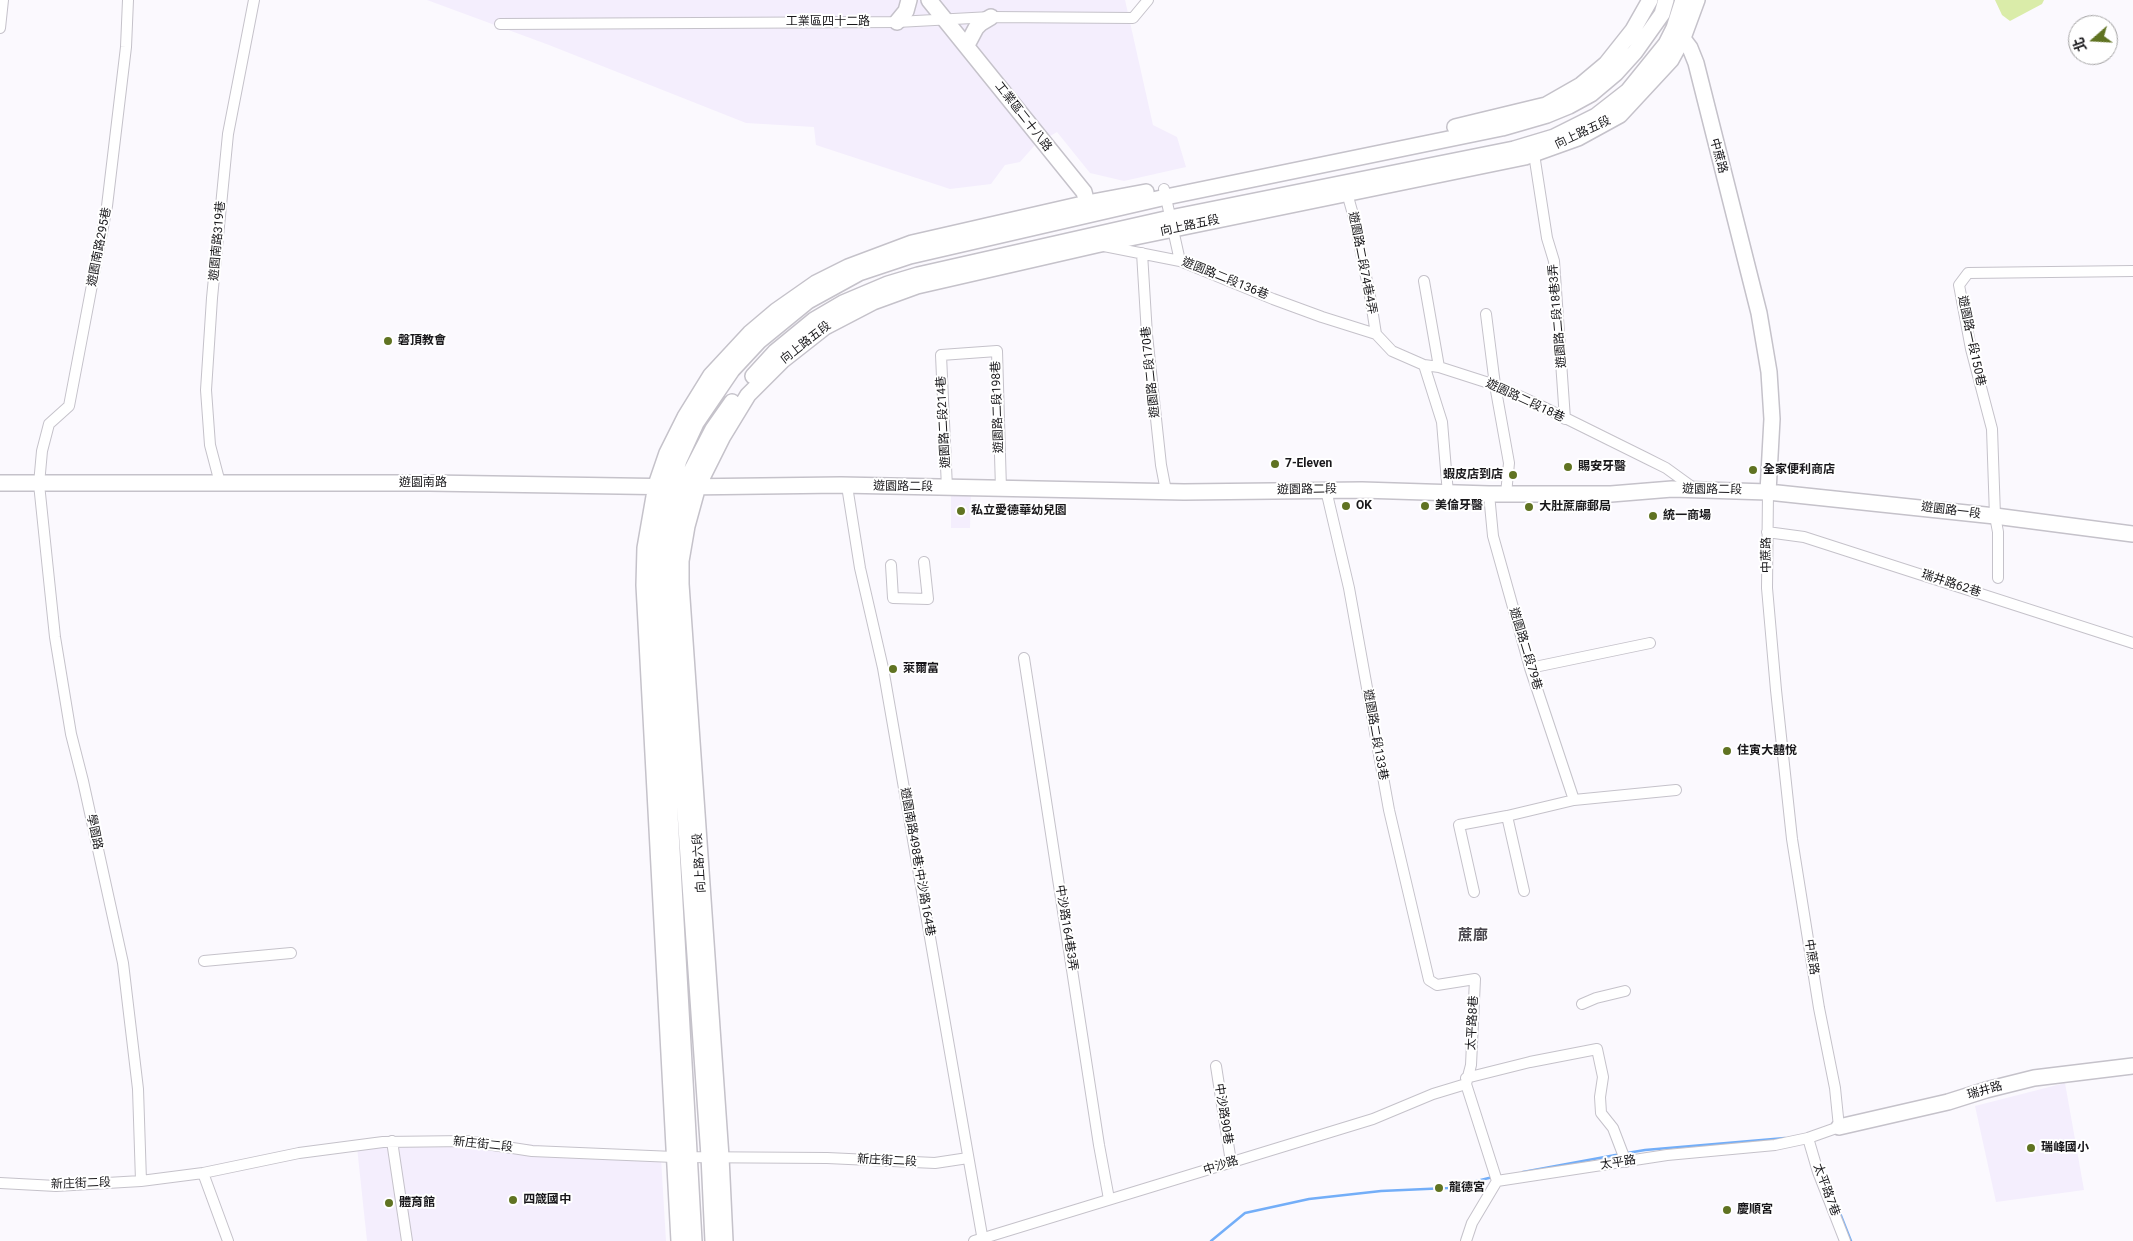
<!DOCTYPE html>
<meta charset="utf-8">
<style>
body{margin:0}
#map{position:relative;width:2133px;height:1241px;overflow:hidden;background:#fbf9fe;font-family:Roboto,"Noto Sans TC",sans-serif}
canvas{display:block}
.north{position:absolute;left:2068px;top:15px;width:50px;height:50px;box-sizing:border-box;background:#fff;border:1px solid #a3a2a3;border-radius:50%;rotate:251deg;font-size:14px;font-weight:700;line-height:20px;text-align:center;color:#18171a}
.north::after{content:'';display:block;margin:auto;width:18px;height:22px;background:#607322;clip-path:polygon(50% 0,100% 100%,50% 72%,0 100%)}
</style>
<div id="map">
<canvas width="2133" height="1241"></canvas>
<div class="north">北</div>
</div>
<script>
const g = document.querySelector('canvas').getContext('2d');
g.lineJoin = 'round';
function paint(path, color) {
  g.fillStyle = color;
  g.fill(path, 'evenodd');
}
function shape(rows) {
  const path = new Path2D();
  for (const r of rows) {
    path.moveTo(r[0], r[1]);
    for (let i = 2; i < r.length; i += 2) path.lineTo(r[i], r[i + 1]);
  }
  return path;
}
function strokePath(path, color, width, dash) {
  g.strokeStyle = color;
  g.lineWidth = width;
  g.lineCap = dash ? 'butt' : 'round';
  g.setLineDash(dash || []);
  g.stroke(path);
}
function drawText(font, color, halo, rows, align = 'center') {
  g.font = font + ' Roboto,"Noto Sans TC",sans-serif';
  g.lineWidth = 4;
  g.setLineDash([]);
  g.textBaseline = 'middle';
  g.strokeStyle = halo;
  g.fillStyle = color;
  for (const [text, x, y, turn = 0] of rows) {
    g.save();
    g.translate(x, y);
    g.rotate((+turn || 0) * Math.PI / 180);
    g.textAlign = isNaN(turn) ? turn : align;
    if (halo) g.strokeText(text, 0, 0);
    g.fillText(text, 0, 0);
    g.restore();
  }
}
const built = shape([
 [427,0,1125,0,1153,125,1177,137,1186,167,1124,181,1090,173,1057,132,1035,145,1020,162,1005,165,991,184,950,189,816,145,814,127,746,123,549,45],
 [951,492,971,493,970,528,951,528],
 [2065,1083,2084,1190,1996,1202,1975,1106],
 [464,1142,526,1144,661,1158,666,1241,367,1241,357,1147]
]);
const green = shape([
 [1995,0,2044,0,2042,4,2010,21,2002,15]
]);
const stream = shape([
 [1627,1153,1645,1150,1785,1138],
 [1821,1165,1851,1241],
 [1523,1172,1621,1154],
 [1211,1241,1245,1213,1309,1199,1381,1191,1448,1188,1493,1177]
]);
const street = shape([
 [128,0,126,47,107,206,69,406,49,424,42,451,39,484,55,637,71,734,83,781,123,963,138,1089,141,1181],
 [500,24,897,22,991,17,1133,18,1148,0],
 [0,28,3,0],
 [1534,154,1547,238,1554,261,1565,419],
 [1164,189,1180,261],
 [1347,193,1354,218,1370,296,1376,334],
 [1104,246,1180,261,1273,299,1322,317,1376,334,1392,351,1424,365,1439,367,1495,385,1539,405,1646,458,1666,468,1695,489],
 [1142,253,1147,335,1161,465,1166,491],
 [1424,281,1439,367],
 [1486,314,1495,385,1509,463,1506,494],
 [1424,365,1442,422,1448,494],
 [220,483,210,445,206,390,212,298,228,134,254,0],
 [847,486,860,568,883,668,983,1241],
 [947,488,941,355,997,351,1001,489],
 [1326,490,1349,588,1389,810,1429,980,1437,985,1475,979,1471,1065,1466,1084,1497,1181],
 [1489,494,1493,536,1530,668,1574,800],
 [1767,532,1804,537,2133,643],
 [891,565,893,598,928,599,924,562],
 [1998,578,1998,532,1995,516,1992,429,1971,349,1959,285,1968,273,2133,271],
 [1024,658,1099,1145,1109,1199],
 [1530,668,1650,643],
 [1507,816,1524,891],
 [1474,892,1459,825,1507,816,1574,800,1676,790],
 [204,961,291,953],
 [1582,1004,1596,998,1625,991],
 [1216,1066,1231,1162],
 [1466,1078,1530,1062,1597,1049,1603,1077,1600,1097,1601,1113,1613,1128,1626,1162],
 [1808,1138,1818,1172,1845,1241],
 [392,1141,407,1241],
 [203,1173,228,1241],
 [1497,1181,1667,1155,1775,1145,1808,1138,1839,1127,1835,1088,1819,1008,1792,839,1776,690,1767,588,1768,492],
 [0,1183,56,1186,141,1181,203,1173,299,1153,383,1142,467,1141,532,1151,674,1157,827,1158,935,1163,968,1158],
 [974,1241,1373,1119,1433,1094,1466,1084],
 [1466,1241,1472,1223,1497,1181]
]);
const secondary = shape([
 [929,0,1084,192,1089,211],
 [897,22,906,11,909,0],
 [1678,32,1690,48,1696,63,1759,313,1769,372,1772,419,1768,492],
 [967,45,976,28,981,23,991,17],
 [1455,127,1546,105,1581,85,1606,64,1633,30,1650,0],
 [753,376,775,352,814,320,843,303,888,284,918,275,1170,218,1514,149,1554,137,1596,116,1628,91,1666,44,1674,28,1683,0],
 [0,483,429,483,683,487,841,485,1184,492,1362,490,1489,494,1611,494,1672,489,1768,492,1995,516,2133,534],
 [1839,1127,1948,1102,1986,1090,2034,1078,2133,1066],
 [679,1241,644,585,645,548,656,485,667,453,685,417,711,375,750,333,776,311,816,283,848,267,912,243,1087,203,1146,192],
 [694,1241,657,583,663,514,679,460,696,423,732,370,759,341,808,301,859,273,910,256,1166,197,1502,128,1547,115,1569,106,1591,94,1616,73,1635,52,1662,14,1666,0],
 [713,1241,709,1156,669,583,669,546,683,487,713,429,732,402],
 [725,1241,721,1157,681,584,681,561,687,526,698,486,723,436,748,395,783,360,825,327,873,302,917,286,1096,245,1525,157,1578,138,1620,115,1671,60,1683,38,1697,0]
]);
const markers = [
 [388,341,5,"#607322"],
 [1275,464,5,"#607322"],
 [1568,467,5,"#607322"],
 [1753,470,5,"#607322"],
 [1513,475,5,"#607322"],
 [1346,506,5,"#607322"],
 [1425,506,5,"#607322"],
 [1529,507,5,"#607322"],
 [961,511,5,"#607322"],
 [1653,516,5,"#607322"],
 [893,669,5,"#607322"],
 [1727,751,5,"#607322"],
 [2031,1148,5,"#607322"],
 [1439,1188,5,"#607322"],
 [513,1200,5,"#607322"],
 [389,1203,5,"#607322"],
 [1727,1210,5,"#607322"]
];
const streetNames = [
 ["工業區四十二路",828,22],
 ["工業區二十八路",1023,117,52],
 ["向上路五段",1583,133,-25],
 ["中蔗路",1718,156,75],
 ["向上路五段",1190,226,-12],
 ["遊園南路319巷",218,241,-85],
 ["遊園南路295巷",100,247,-79],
 ["遊園路二段74巷4弄",1362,263,79],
 ["遊園路二段136巷",1225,279,22],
 ["遊園路二段18巷3弄",1558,316,-95],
 ["遊園路一段150巷",1971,341,78],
 ["向上路五段",806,343,-38],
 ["遊園路二段170巷",1151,372,-96],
 ["遊園路二段18巷",1525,401,25],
 ["遊園路二段198巷",998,407,-92],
 ["遊園路二段214巷",944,422,-93],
 ["遊園南路",423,483],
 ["遊園路二段",903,487,1],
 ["遊園路二段",1307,490,-1],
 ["遊園路二段",1712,490,1],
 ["遊園路一段",1951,511,7],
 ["中蔗路",1767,555,-91],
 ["瑞井路62巷",1951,584,18],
 ["遊園路二段79巷",1525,649,73],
 ["遊園路二段133巷",1375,735,80],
 ["學園路",94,832,78],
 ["遊園南路498巷;中沙路164巷",917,862,80],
 ["向上路六段",700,863,-94],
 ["中沙路164巷3弄",1066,928,81],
 ["中蔗路",1811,957,81],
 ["太平路8巷",1473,1023,-87],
 ["瑞井路",1985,1091,-16],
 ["中沙路90巷",1223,1114,81],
 ["新庄街二段",483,1145,6],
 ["新庄街二段",887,1161,3],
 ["太平路",1618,1163,-9],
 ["中沙路",1221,1166,-17],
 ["新庄街二段",81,1184,-2],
 ["太平路7巷",1826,1190,70]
];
const poiNames = [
 ["磐頂教會",398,341],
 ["7-Eleven",1285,464],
 ["賜安牙醫",1578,467],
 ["全家便利商店",1763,470],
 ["蝦皮店到店",1503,475,"right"],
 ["OK",1356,506],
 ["美倫牙醫",1435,506],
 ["大肚蔗廍郵局",1539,507],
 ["私立愛德華幼兒園",971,511],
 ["統一商場",1663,516],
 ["萊爾富",903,669],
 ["住寅大囍悅",1737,751],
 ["瑞峰國小",2041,1148],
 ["龍德宮",1449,1188],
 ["四箴國中",523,1200],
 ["體育館",399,1203],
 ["慶順宮",1737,1210]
];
const quarterNames = [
 ["蔗廍",1473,936]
];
paint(built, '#f4eefd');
paint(green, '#daeca9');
strokePath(stream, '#73aef8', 2.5);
strokePath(street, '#c5c2ca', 12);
strokePath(secondary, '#c5c2ca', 18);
strokePath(street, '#fff', 10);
strokePath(secondary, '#fff', 15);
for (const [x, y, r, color] of markers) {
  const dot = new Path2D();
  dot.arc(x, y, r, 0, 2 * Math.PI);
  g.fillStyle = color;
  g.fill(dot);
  strokePath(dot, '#fff', 2);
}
drawText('12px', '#18171a', '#fff', streetNames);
drawText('bold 12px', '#18171a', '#fff', poiNames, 'left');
drawText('bold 15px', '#48454c', '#fff', quarterNames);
</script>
